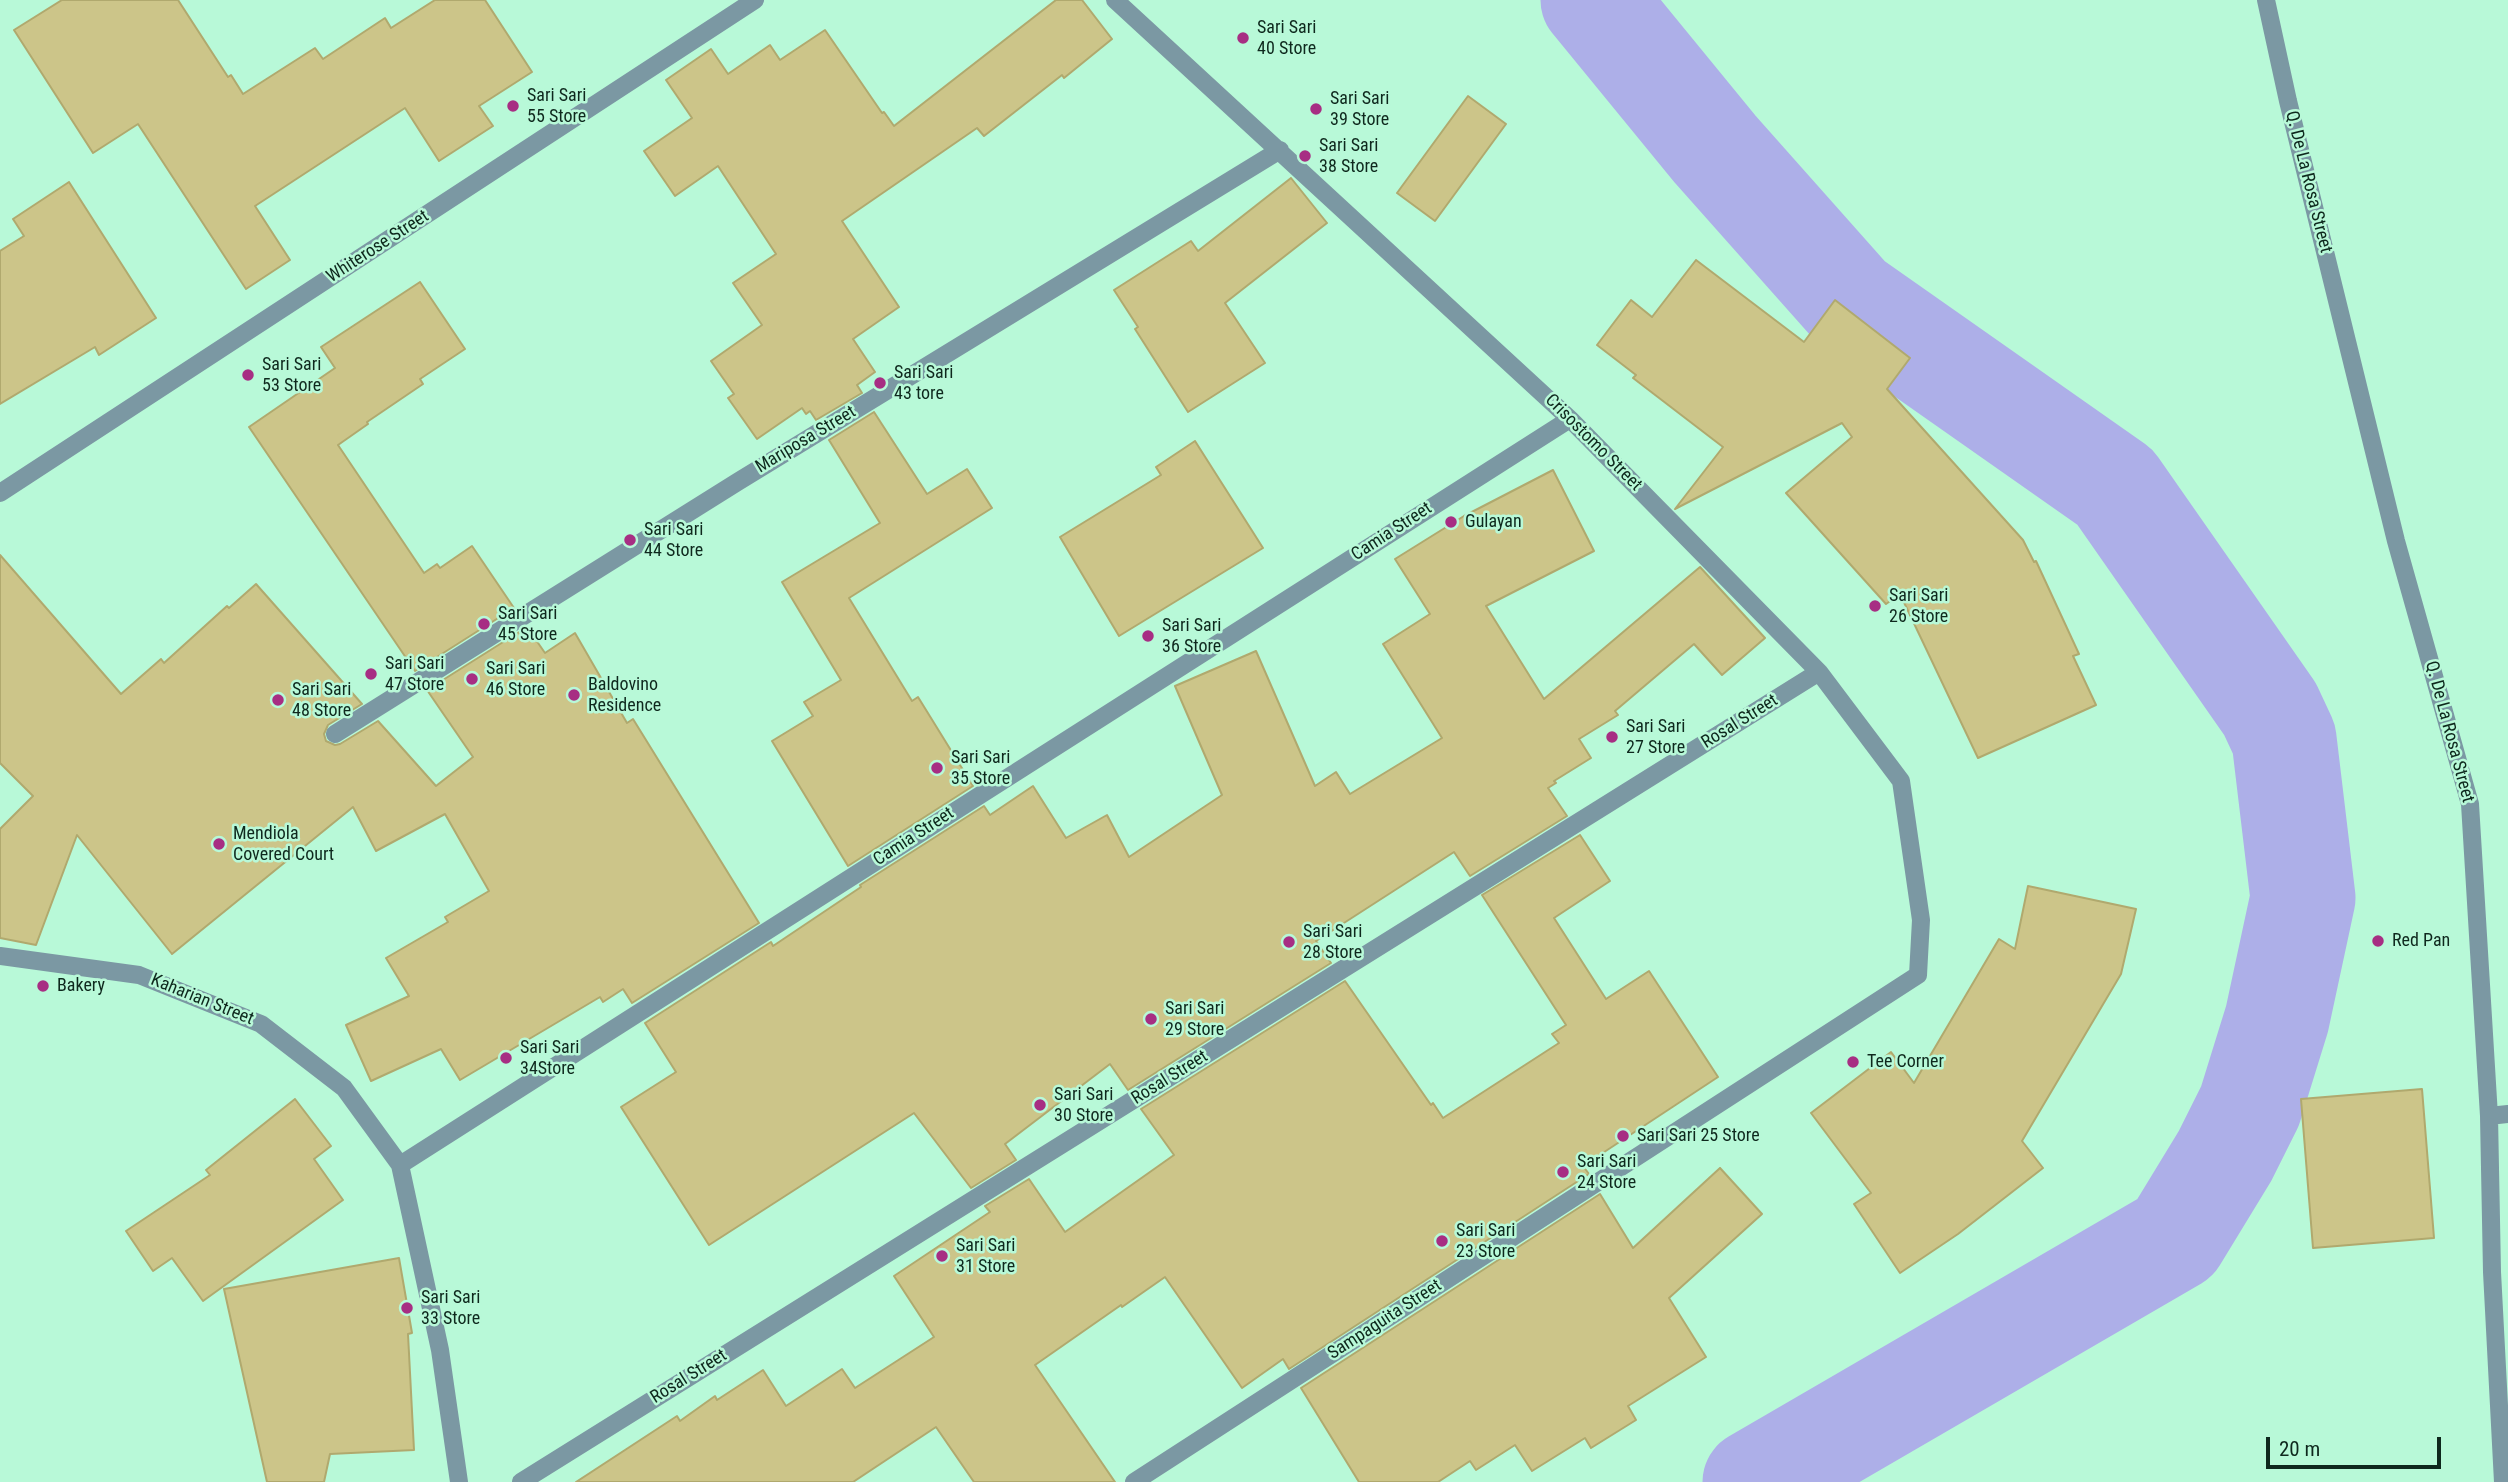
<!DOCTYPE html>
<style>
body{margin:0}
#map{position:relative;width:2508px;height:1482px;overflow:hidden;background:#b8f9d8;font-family:"Roboto Condensed",sans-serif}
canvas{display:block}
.scale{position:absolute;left:2266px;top:1437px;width:175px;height:32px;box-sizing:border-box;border:4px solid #0e281d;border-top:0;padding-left:9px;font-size:21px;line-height:24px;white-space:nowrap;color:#0e281d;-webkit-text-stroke:5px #b8f9d8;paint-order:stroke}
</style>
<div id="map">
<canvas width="2508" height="1482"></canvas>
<div class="scale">20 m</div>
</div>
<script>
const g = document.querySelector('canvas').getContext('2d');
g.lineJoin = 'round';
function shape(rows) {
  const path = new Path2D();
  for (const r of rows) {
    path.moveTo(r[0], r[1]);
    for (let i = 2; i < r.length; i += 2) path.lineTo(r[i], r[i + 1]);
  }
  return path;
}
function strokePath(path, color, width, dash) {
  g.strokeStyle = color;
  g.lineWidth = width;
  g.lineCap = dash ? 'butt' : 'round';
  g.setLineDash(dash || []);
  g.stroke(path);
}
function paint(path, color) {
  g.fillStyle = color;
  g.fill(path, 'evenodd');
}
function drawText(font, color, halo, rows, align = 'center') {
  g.font = font + ' "Roboto Condensed",sans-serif';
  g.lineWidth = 5;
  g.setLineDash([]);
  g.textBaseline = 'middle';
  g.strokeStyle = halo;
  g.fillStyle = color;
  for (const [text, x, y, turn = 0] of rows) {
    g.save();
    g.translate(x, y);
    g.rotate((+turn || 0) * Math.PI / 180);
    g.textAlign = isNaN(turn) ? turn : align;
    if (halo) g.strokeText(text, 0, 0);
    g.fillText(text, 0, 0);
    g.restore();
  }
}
const river = shape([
 [1593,0,1715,149,1850,301,2115,487,2270,709,2284,739,2303,898,2277,1019,2250,1106,2225,1156,2175,1238,1755,1482]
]);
const building = shape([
 [62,0,178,0,228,77,231,75,243,94,315,48,323,59,385,18,391,28,435,0,485,0,532,72,479,106,493,126,439,161,405,108,255,206,290,260,246,289,138,124,93,153,14,30,62,0],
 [1056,0,1082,0,1112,39,1064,78,1062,75,984,136,977,128,842,221,899,307,853,339,875,372,857,385,862,393,816,420,810,411,806,414,802,408,757,439,728,398,734,394,711,361,762,325,733,283,776,254,718,166,675,196,644,151,692,118,666,80,711,49,728,74,770,45,780,60,825,30,882,113,884,112,894,126,1056,0],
 [1468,96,1506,124,1435,221,1397,193,1468,96],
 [1291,178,1327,223,1225,303,1265,363,1188,412,1135,329,1138,327,1114,290,1191,241,1198,251,1291,178],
 [69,182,156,318,99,355,95,347,0,404,0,251,24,236,13,219,69,182],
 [1696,260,1804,342,1835,300,1910,358,1887,389,2023,540,2034,562,2036,561,2079,654,2073,656,2096,705,1978,758,1900,594,1886,604,1786,493,1852,437,1842,423,1675,509,1723,447,1633,378,1636,375,1597,345,1631,300,1652,317,1696,260],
 [420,282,465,349,420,379,423,384,367,422,368,424,338,445,424,573,437,564,440,568,472,546,514,608,415,671,249,427,335,368,321,347,420,282],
 [874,412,927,494,967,469,992,508,849,598,912,701,918,697,973,786,848,866,772,741,813,716,804,702,841,680,782,582,880,523,829,440,874,412],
 [1195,441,1263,548,1119,636,1060,537,1161,475,1156,467,1195,441],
 [1553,470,1594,551,1486,606,1544,699,1700,567,1765,638,1722,675,1694,644,1615,711,1618,715,1579,739,1591,758,1554,781,1556,783,1548,788,1567,816,1470,876,1454,852,1316,941,1331,963,1128,1090,1110,1064,1005,1144,1016,1160,971,1188,914,1113,709,1245,621,1107,676,1072,645,1023,771,942,773,946,861,887,860,885,984,806,990,815,1033,786,1066,838,1107,815,1129,857,1222,795,1175,686,1256,651,1315,786,1336,772,1350,794,1442,738,1383,644,1430,614,1395,559,1464,516,1553,470],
 [0,555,121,694,161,659,164,663,227,606,229,608,256,584,362,704,328,725,324,734,326,741,335,745,340,744,378,721,436,786,473,757,427,690,527,627,545,653,575,633,627,723,633,719,759,923,632,1003,623,989,603,1002,600,997,460,1080,441,1049,371,1081,346,1025,409,996,386,958,448,922,445,917,489,891,445,814,376,851,353,807,172,954,77,835,36,945,0,938,0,829,33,796,0,763,0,555],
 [1580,835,1610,881,1554,918,1606,999,1649,971,1718,1077,1583,1166,1589,1174,1289,1369,1283,1359,1242,1388,1165,1277,1122,1307,1121,1305,1035,1365,1115,1482,974,1482,936,1427,853,1482,576,1482,677,1416,680,1421,715,1396,717,1400,763,1370,786,1406,842,1369,855,1388,934,1337,894,1276,990,1212,985,1206,1029,1179,1065,1232,1174,1155,1141,1109,1345,981,1431,1105,1433,1103,1443,1118,1559,1043,1552,1034,1566,1025,1482,895,1580,835],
 [2028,886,2136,909,2121,974,2022,1141,2043,1168,1958,1234,1900,1273,1854,1204,1871,1193,1811,1113,1891,1052,1914,1083,1999,939,2015,949,2028,886],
 [2422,1089,2434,1238,2313,1248,2301,1099,2422,1089],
 [295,1099,331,1146,314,1159,343,1200,203,1301,172,1258,153,1271,126,1231,210,1175,206,1170,295,1099],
 [1720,1168,1762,1214,1669,1298,1706,1357,1628,1406,1636,1420,1591,1448,1585,1438,1532,1471,1515,1445,1476,1470,1470,1461,1438,1482,1359,1482,1301,1388,1600,1194,1633,1248,1720,1168],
 [399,1258,412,1333,408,1334,414,1450,330,1454,324,1482,267,1482,224,1289,399,1258]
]);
const minor = shape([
 [1115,0,1570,419,1819,672,1901,781,1921,920,1918,975,1134,1482],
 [2266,0,2288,101,2396,541,2470,804,2489,1116,2492,1272,2503,1482],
 [0,493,755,0],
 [335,734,739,481,1280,150],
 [0,956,139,975,261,1024,344,1088,400,1165,440,1350,459,1482],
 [2489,1116,2508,1114],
 [400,1165,1570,419],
 [521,1482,1819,672]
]);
const markers = [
 [1243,38,7,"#a72e83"],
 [513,106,7,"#a72e83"],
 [1316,109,7,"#a72e83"],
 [1305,156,7,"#a72e83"],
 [248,375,7,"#a72e83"],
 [880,383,7,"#a72e83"],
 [1451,522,7,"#a72e83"],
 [630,540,7,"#a72e83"],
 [1875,606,7,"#a72e83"],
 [484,624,7,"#a72e83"],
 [1148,636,7,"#a72e83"],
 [371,674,7,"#a72e83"],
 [472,679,7,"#a72e83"],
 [574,695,7,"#a72e83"],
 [278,700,7,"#a72e83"],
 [1612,737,7,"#a72e83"],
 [937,768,7,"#a72e83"],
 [219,844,7,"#a72e83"],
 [2378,941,7,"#a72e83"],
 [1289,942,7,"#a72e83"],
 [43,986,7,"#a72e83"],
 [1151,1019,7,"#a72e83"],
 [506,1058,7,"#a72e83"],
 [1853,1062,7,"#a72e83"],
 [1040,1105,7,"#a72e83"],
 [1623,1136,7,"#a72e83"],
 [1563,1172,7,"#a72e83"],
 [1442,1241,7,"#a72e83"],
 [942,1256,7,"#a72e83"],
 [407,1308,7,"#a72e83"]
];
const poiNames = [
 ["Sari Sari",1257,28],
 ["40 Store",1257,49],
 ["Sari Sari",527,96],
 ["55 Store",527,117],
 ["Sari Sari",1330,99],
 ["39 Store",1330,120],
 ["Sari Sari",1319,146],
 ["38 Store",1319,167],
 ["Sari Sari",262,365],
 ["53 Store",262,386],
 ["Sari Sari",894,373],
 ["43 tore",894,394],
 ["Gulayan",1465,522],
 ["Sari Sari",644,530],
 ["44 Store",644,551],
 ["Sari Sari",1889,596],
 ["26 Store",1889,617],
 ["Sari Sari",498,614],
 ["45 Store",498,635],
 ["Sari Sari",1162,626],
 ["36 Store",1162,647],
 ["Sari Sari",385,664],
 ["47 Store",385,685],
 ["Sari Sari",486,669],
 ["46 Store",486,690],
 ["Baldovino",588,685],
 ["Residence",588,706],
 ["Sari Sari",292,690],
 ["48 Store",292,711],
 ["Sari Sari",1626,727],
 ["27 Store",1626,748],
 ["Sari Sari",951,758],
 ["35 Store",951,779],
 ["Mendiola",233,834],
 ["Covered Court",233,855],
 ["Sari Sari",1303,932],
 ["28 Store",1303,953],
 ["Red Pan",2392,941],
 ["Bakery",57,986],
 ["Sari Sari",1165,1009],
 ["29 Store",1165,1030],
 ["Sari Sari",520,1048],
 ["34Store",520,1069],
 ["Tee Corner",1867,1062],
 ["Sari Sari",1054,1095],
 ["30 Store",1054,1116],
 ["Sari Sari 25 Store",1637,1136],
 ["Sari Sari",1577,1162],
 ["24 Store",1577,1183],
 ["Sari Sari",1456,1231],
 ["23 Store",1456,1252],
 ["Sari Sari",956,1246],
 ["31 Store",956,1267],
 ["Sari Sari",421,1298],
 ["33 Store",421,1319]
];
const streetNames = [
 ["Q. De La Rosa Street",2308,182,76],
 ["Whiterose Street",378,247,-33],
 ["Mariposa Street",806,440,-31],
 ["Crisostomo Street",1593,443,45],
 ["Camia Street",1392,532,-33],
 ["Rosal Street",1740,722,-32],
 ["Q. De La Rosa Street",2449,732,75],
 ["Camia Street",914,837,-33],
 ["Kaharian Street",202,1000,22],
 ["Rosal Street",1170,1078,-32],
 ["Sampaguita Street",1385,1320,-33],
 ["Rosal Street",689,1377,-32]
];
strokePath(river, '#adafe8', 105);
paint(building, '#ccc589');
strokePath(building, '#b0a96e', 2);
strokePath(minor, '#7b98a3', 18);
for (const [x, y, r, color] of markers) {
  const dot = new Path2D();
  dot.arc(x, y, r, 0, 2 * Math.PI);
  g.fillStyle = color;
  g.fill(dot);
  strokePath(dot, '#b8f9d8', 2.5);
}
drawText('18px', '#0e281d', '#b8f9d8', poiNames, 'left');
drawText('18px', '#0e281d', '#b8f9d8', streetNames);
</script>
